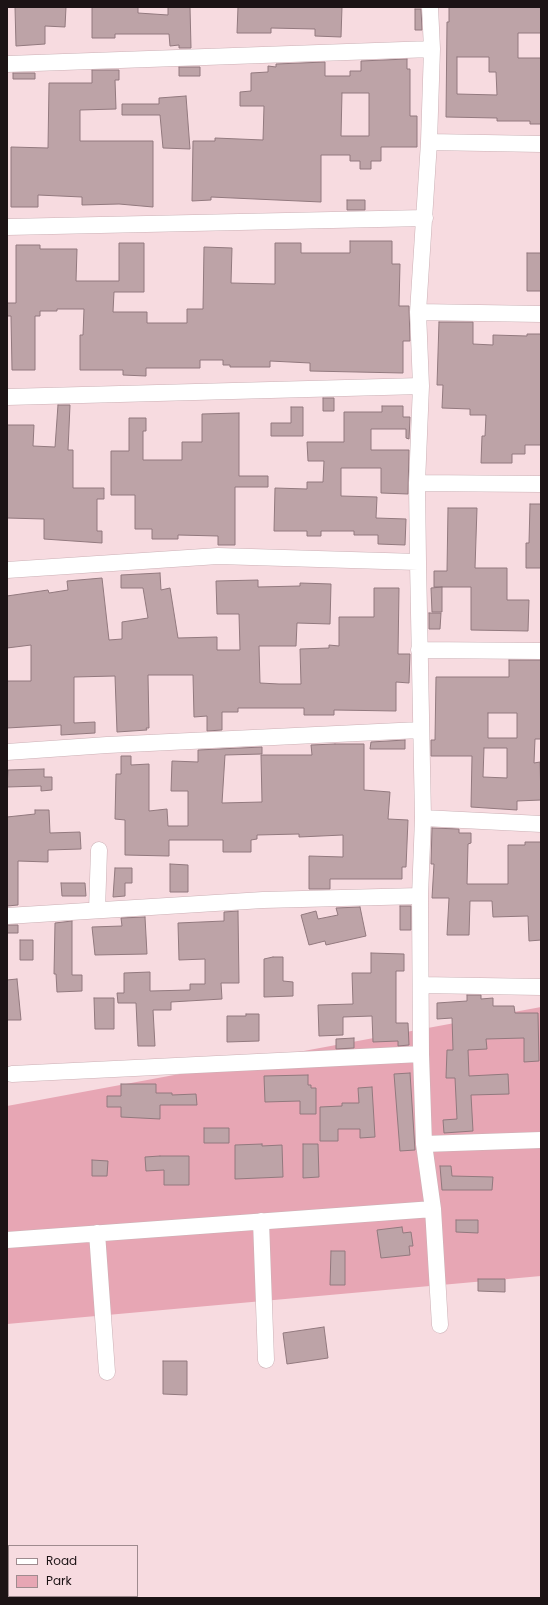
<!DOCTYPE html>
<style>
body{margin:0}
#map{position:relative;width:548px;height:1605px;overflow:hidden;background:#f7dbe0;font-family:Poppins,sans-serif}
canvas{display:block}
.frame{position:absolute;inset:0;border:8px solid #1c1315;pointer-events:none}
.legend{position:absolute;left:8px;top:1545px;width:130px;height:52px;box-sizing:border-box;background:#f7dbe0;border:1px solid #9f8b8f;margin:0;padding:5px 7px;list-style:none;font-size:12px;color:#1c1315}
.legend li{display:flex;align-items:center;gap:8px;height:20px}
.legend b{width:20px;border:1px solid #9f8b8f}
</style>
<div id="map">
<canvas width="548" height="1605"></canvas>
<div class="frame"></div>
<ul class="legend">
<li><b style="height:5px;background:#fff"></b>Road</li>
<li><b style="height:11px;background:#e7a6b4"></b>Park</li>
</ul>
</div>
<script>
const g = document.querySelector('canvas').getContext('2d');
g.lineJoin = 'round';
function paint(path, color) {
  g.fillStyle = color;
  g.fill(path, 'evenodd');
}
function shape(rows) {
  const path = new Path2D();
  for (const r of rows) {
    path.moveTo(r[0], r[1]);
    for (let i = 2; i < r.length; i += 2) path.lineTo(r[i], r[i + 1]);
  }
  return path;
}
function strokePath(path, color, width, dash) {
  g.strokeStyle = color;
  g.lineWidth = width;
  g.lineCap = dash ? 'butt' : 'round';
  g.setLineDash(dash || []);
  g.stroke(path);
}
const green = shape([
 [541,1007,541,1276,7,1324,7,1106]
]);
const building = shape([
 [15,7,66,7,65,27,45,26,45,44,16,46,15,7],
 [92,7,138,7,138,13,168,15,168,7,190,7,191,48,179,48,179,45,170,46,169,34,115,34,115,38,92,38,92,7],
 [238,7,342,7,341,37,315,36,315,29,271,28,271,33,237,33,238,7],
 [449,7,541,7,541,33,518,33,518,58,541,58,541,124,530,124,530,121,497,121,497,118,446,117,447,22,449,22,449,7],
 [457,57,489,57,489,72,496,72,497,95,457,94,457,57],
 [415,9,421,9,422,30,415,30,415,9],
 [407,59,407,69,410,69,410,116,417,116,417,147,381,147,381,161,371,161,371,169,360,169,360,161,350,161,350,155,321,155,321,202,211,197,211,200,192,201,193,141,215,141,215,138,263,140,264,106,240,106,240,92,251,91,251,73,268,72,268,66,276,67,276,64,325,62,325,76,350,76,350,71,361,71,361,61,407,59],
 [342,93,369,93,369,136,341,136,342,93],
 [179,67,200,67,200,76,179,76,179,67],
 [92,70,119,70,119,80,115,80,116,109,80,110,80,141,153,141,153,207,119,204,82,205,82,197,38,195,38,207,11,207,11,147,48,148,49,83,92,83,92,70],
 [13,73,35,73,35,79,13,79,13,73],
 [186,96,190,149,163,148,160,115,122,115,122,104,159,104,159,98,186,96],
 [347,200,365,200,365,210,347,210,347,200],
 [350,241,392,241,392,264,400,264,399,306,409,306,410,341,403,341,403,373,310,371,310,363,270,361,270,367,230,367,230,365,223,365,223,360,200,360,200,368,146,368,146,376,123,375,123,370,80,370,80,335,83,335,84,309,57,309,57,311,40,311,40,316,35,316,35,370,12,370,11,316,7,316,7,303,16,303,16,245,40,245,40,249,77,249,76,281,119,281,119,243,144,243,144,292,114,292,113,312,147,312,147,323,187,323,187,309,203,309,204,247,232,248,231,283,275,284,275,243,301,243,301,253,350,253,350,241],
 [527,253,541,253,541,291,527,291,527,253],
 [439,322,473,322,473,344,493,345,493,335,527,336,527,334,541,334,541,445,525,445,525,454,512,454,512,463,481,463,482,436,485,436,486,415,470,415,470,409,442,408,443,385,437,385,439,322],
 [323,398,334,398,334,411,323,411,323,398],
 [58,405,70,405,68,450,73,450,73,488,104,488,104,499,97,499,97,531,102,531,102,543,44,539,44,519,7,518,7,425,34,425,33,446,55,447,58,405],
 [382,406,403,406,403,417,410,417,409,439,406,438,406,429,371,429,371,450,409,450,408,494,381,493,381,468,341,468,341,496,377,497,376,518,406,519,405,545,378,544,378,535,354,535,354,531,321,531,321,536,307,536,307,531,274,531,275,488,307,489,307,482,323,482,324,461,308,461,307,442,344,442,344,412,382,412,382,406],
 [291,407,303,407,303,436,271,436,271,423,291,423,291,407],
 [239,413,239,476,268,476,268,487,235,487,235,545,218,545,218,536,178,535,178,539,152,539,152,529,135,529,135,495,111,495,111,451,129,451,129,418,146,418,146,431,143,431,143,460,182,460,182,442,202,442,202,414,239,413],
 [530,504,541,504,541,568,526,568,526,543,529,543,530,504],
 [448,508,477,508,475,568,507,568,507,600,529,600,528,631,471,630,471,587,434,587,434,571,447,571,448,508],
 [160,573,161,590,170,588,178,638,217,637,217,650,240,650,239,614,217,614,216,581,258,580,258,587,300,586,300,583,331,584,330,624,297,623,296,646,259,646,260,683,279,684,301,684,300,649,329,648,329,645,339,646,339,617,374,617,374,588,399,588,398,654,410,654,409,683,396,682,396,711,334,710,334,715,304,715,304,708,238,708,238,712,222,712,222,730,207,731,207,716,194,717,193,675,148,675,149,728,146,728,147,730,117,732,115,676,74,677,74,723,95,722,95,733,61,735,61,725,7,728,7,681,31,681,31,645,7,648,7,596,48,590,49,593,68,590,67,581,102,578,109,640,122,639,122,622,148,618,143,588,121,588,121,575,160,573],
 [442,587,442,612,432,612,431,588,442,587],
 [429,613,441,613,440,629,429,629,429,613],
 [509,660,541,660,541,739,535,739,534,763,540,762,541,800,517,801,517,810,471,807,472,756,431,756,431,740,435,740,436,677,509,677,509,660],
 [488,713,517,713,517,738,488,738,488,713],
 [484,748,507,748,507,778,483,777,484,748],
 [405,740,405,749,370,749,371,742,405,740],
 [335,744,364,744,364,790,390,792,388,819,408,820,406,867,402,867,402,879,330,879,330,889,309,889,309,856,343,857,343,835,299,837,299,834,257,835,257,839,251,840,251,852,223,852,223,840,169,840,169,856,125,855,125,820,115,819,116,774,121,774,121,756,131,756,131,765,149,764,149,811,167,809,168,826,188,826,188,791,171,791,172,761,198,762,198,750,262,747,262,754,225,755,222,803,262,802,261,755,312,755,311,745,335,744],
 [44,769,44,777,52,777,52,790,41,791,41,786,7,787,8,770,44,769],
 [35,810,49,810,50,833,80,832,81,849,48,850,48,862,18,861,18,905,7,906,7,817,35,814,35,810],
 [432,828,459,829,459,833,471,833,471,843,468,844,467,884,508,884,508,845,525,845,525,842,541,842,541,940,529,941,528,916,493,917,492,901,470,901,469,935,447,935,449,898,432,898,434,864,431,864,432,828],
 [170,864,188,865,188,892,170,892,170,864],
 [115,868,132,868,132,883,125,883,125,896,113,897,115,868],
 [61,883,85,883,86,896,62,896,61,883],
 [400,906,411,906,411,930,400,930,400,906],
 [360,907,366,936,326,945,325,941,309,945,301,915,316,911,318,919,338,915,336,908,360,907],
 [238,911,239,983,221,983,222,999,171,1002,171,1010,153,1010,155,1046,138,1046,136,1003,118,1003,117,993,124,993,124,973,150,972,150,991,190,990,190,984,205,984,205,959,179,960,178,923,224,921,224,912,238,911],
 [145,917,147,954,95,955,92,927,122,926,121,918,145,917],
 [72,921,72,975,82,975,82,991,57,992,56,974,54,974,55,923,72,921],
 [7,925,18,925,18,933,7,933,7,925],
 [20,940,33,940,33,960,20,960,20,940],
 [371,953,404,954,404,971,396,971,396,1023,408,1023,409,1045,398,1046,398,1041,373,1042,372,1016,343,1017,343,1035,319,1036,318,1005,353,1004,352,973,371,973,371,953],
 [273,957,283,957,283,981,293,982,293,996,264,997,264,959,273,957],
 [17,979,21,1020,7,1020,7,980,17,979],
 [467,995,481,995,481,999,493,998,493,1006,514,1006,515,1013,538,1013,539,1061,524,1062,524,1038,486,1039,487,1049,468,1050,469,1076,508,1074,509,1094,471,1095,473,1131,444,1133,443,1120,457,1119,455,1078,446,1078,447,1050,453,1050,452,1018,437,1019,437,1003,467,1001,467,995],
 [94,998,114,998,114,1029,95,1029,94,998],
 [246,1014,259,1014,259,1041,227,1042,227,1016,246,1016,246,1014],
 [354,1038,354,1048,336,1049,336,1039,354,1038],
 [410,1073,415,1150,400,1151,394,1074,410,1073],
 [308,1075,308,1085,311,1085,311,1088,316,1088,316,1114,300,1114,300,1101,265,1102,264,1076,308,1075],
 [121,1084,156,1084,156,1093,172,1093,172,1095,196,1094,197,1105,160,1105,160,1119,121,1117,121,1107,107,1107,107,1096,121,1096,121,1084],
 [372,1087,375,1137,360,1138,360,1129,338,1129,338,1141,320,1141,320,1107,342,1106,342,1103,359,1103,358,1088,372,1087],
 [204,1128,229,1128,229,1143,204,1143,204,1128],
 [262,1144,262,1146,282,1145,283,1177,235,1179,235,1145,262,1144],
 [303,1144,318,1144,319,1177,303,1178,303,1144],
 [160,1156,189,1156,189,1185,164,1185,164,1170,146,1171,145,1157,160,1156],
 [92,1160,108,1161,107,1176,92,1176,92,1160],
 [440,1166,451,1166,452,1176,493,1177,492,1190,442,1190,440,1166],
 [456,1220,478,1220,478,1233,456,1232,456,1220],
 [402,1227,403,1233,411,1232,413,1246,409,1246,410,1255,381,1258,377,1230,402,1227],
 [331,1251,345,1251,345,1285,330,1285,331,1251],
 [478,1279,505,1279,505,1292,478,1291,478,1279],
 [324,1327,328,1358,287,1364,283,1333,324,1327],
 [163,1361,187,1361,187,1395,163,1394,163,1361]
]);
const street = shape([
 [430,7,432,49,429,142,418,312,421,386,417,483,418,562,423,818,420,896,421,1054,424,1144,433,1209,440,1325],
 [7,64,432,49],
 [429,142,541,144],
 [7,227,425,218],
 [418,312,541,314],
 [7,397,421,386],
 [417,483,541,484],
 [7,570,218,556,418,562],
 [419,650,541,651],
 [7,752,107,745,420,730],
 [423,818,541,824],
 [97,910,99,850],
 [7,916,263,900,420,896],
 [421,985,541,987],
 [12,1074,421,1054],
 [424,1144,541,1140],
 [261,1221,266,1360],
 [97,1233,107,1372],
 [7,1240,433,1209]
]);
paint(green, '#e7a6b4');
paint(building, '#bda3a7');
strokePath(building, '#92797e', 1);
strokePath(street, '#cbb0b5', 17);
strokePath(street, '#fff', 16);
</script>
